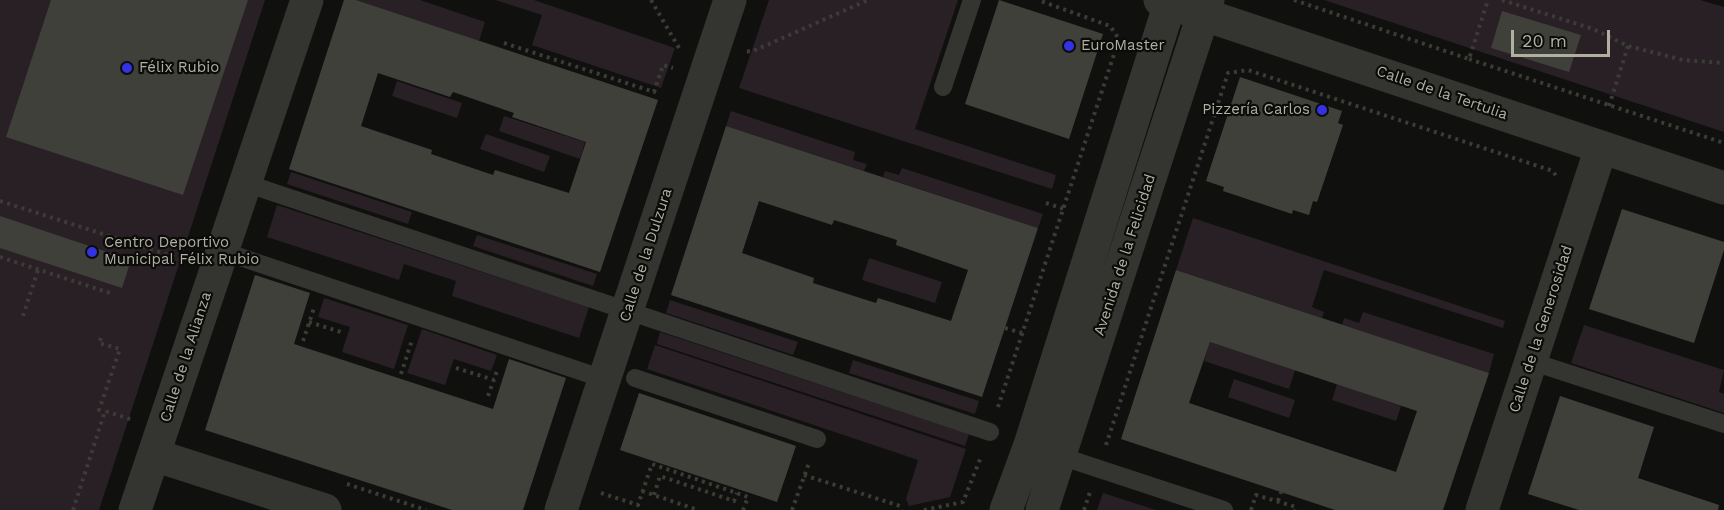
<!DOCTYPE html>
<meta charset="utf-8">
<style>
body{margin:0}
#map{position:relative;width:1724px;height:510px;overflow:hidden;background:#10100f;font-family:"Work Sans",sans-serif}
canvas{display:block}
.scale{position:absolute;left:1511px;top:30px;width:99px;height:27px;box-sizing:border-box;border:3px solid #b0b0a1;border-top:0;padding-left:8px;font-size:18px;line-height:21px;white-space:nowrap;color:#b0b0a1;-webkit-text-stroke:4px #0b0b0a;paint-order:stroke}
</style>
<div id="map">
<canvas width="1724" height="510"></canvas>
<div class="scale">20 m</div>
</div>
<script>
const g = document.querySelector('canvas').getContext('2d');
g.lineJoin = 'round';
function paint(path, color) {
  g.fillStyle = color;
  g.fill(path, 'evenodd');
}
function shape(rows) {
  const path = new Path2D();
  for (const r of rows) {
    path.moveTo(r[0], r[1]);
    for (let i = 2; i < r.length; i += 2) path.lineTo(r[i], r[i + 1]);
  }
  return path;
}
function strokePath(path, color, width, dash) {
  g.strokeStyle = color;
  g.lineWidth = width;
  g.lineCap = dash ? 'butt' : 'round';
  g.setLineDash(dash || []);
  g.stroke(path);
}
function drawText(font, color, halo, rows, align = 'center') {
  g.font = font + ' "Work Sans",sans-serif';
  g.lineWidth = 4.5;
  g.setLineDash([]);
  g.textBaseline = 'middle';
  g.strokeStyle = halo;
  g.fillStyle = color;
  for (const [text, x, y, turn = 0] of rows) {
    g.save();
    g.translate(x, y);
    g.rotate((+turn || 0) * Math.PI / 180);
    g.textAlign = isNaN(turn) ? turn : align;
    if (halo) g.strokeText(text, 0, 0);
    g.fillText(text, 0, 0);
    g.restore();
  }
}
const green = shape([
 [0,0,265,0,99,510,0,510],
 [356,0,420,0,485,22,479,41],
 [495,0,534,0,675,48,661,88,532,45,542,15],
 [769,0,958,0,915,129,1056,175,1052,189,739,88],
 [1324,0,1700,0,1724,7,1724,132],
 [397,81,462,103,457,118,392,96],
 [731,111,855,152,853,160,867,164,864,171,726,126],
 [504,116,585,142,580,159,499,131],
 [486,134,550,156,544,172,480,149],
 [902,168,1043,214,1038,228,883,177,885,171,899,175],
 [291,172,412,212,408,224,287,184],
 [277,205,589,307,579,338,452,296,456,281,404,264,399,280,267,237],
 [1193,218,1505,321,1503,328,1324,270,1312,307,1324,312,1322,318,1176,270],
 [477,235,597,274,593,286,473,246],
 [869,258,942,282,935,303,862,280],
 [324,298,408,325,394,369,342,352,350,327,318,317],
 [670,300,798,342,793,355,666,313],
 [1363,312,1494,354,1489,373,1342,325,1344,318,1359,323],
 [1584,325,1724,370,1719,392,1724,394,1724,413,1571,363],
 [422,329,497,355,491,371,454,359,445,385,407,373],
 [660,332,969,434,965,446,657,344],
 [1210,342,1295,370,1289,389,1204,361],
 [655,345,966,449,950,497,909,506,906,499,918,460,647,369],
 [853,360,979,401,975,414,849,373],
 [1234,379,1295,400,1289,418,1228,397],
 [1337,384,1401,406,1396,421,1332,400],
 [1103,493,1156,510,1097,510]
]);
const building = shape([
 [51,0,248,0,183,195,6,137],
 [344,0,356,0,658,100,600,272,289,169],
 [378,73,450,97,453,92,514,113,512,117,586,142,569,193,495,170,493,175,431,154,432,150,361,126],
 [999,0,1103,34,1069,139,965,104],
 [1502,11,1581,35,1569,72,1491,48],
 [1240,77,1342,111,1338,123,1343,125,1317,202,1313,201,1309,215,1293,210,1292,214,1223,191,1224,187,1206,181],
 [726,126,1038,228,982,397,671,295],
 [759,201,832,225,834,220,897,240,896,245,968,270,951,321,878,298,876,303,813,283,814,278,742,253],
 [1622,209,1724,242,1724,250,1694,343,1589,309],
 [0,216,131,260,122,288,0,248],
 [1176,270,1489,373,1443,510,1335,510,1121,439],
 [1210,342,1417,411,1396,472,1189,403],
 [255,275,310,293,294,344,493,409,509,359,566,378,523,510,452,510,205,430],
 [639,393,796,446,777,502,620,450],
 [1560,396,1654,427,1638,478,1719,505,1718,510,1579,510,1528,494]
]);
const path = shape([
 [651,0,679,48],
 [1294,0,1469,59,1488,0],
 [1502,0,1593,29,1628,46,1683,60,1724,63],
 [504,43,654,92,663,65,673,68],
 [747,51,751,52,868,0],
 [1469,59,1724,143],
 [1609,106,1628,46],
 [0,201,184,260],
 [1046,203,1064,209],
 [0,257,110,293],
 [23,316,38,270],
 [309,322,344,333],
 [1005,328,1022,333],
 [101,338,99,343,120,349,99,410,105,411],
 [303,341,314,308],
 [456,368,494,380],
 [401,374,412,340],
 [488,396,498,368],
 [998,407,1119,39,1110,26,1038,0],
 [1106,445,1228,73,1248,70,1553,171,1556,176],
 [804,475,900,506,902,510],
 [347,484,426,510],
 [642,491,698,510],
 [601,493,638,505,652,464,748,497,743,510],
 [654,495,660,476,734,501,737,493],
 [1278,501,1281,492],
 [73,510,105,411,133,420],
 [792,510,809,463],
 [924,510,963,502,981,457],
 [1084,510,1090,492],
 [1251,510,1256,495,1296,507,1295,510]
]);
const lane = shape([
 [943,87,972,0],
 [245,183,990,432],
 [222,251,604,379],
 [1530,361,1724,424],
 [635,378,817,439],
 [1060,456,1224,510]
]);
const street = shape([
 [1160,0,1724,188],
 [154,455,325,510],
 [135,510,307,0],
 [561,510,730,0],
 [1006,510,1030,445,1171,0],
 [1042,510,1208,0],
 [1482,510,1601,148]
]);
const markers = [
 [1069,46,6,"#3432e5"],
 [127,68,6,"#3432e5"],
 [1322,110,6,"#3432e5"],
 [92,252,6,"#3432e5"]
];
const poiNames = [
 ["EuroMaster",1081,46],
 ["Félix Rubio",139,68],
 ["Pizzería Carlos",1310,110,"right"],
 ["Centro Deportivo",104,243],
 ["Municipal Félix Rubio",104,260]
];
const streetNames = [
 ["Calle de la Tertulia",1442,93,19],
 ["Calle de la Dulzura",646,255,-72],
 ["Avenida de la Felicidad",1125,255,-72],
 ["Calle de la Generosidad",1541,329,-72],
 ["Calle de la Alianza",186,357,-72]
];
paint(green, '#282024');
paint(building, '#40403b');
strokePath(path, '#3c3c37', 4, [3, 4.5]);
strokePath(lane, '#343530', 18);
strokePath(street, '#343530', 33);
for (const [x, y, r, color] of markers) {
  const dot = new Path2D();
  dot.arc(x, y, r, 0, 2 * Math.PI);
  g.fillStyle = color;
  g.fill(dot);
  strokePath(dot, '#0b0b0a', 2);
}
drawText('15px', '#b0b0a1', '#0b0b0a', poiNames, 'left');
drawText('15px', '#b0b0a1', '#0b0b0a', streetNames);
</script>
